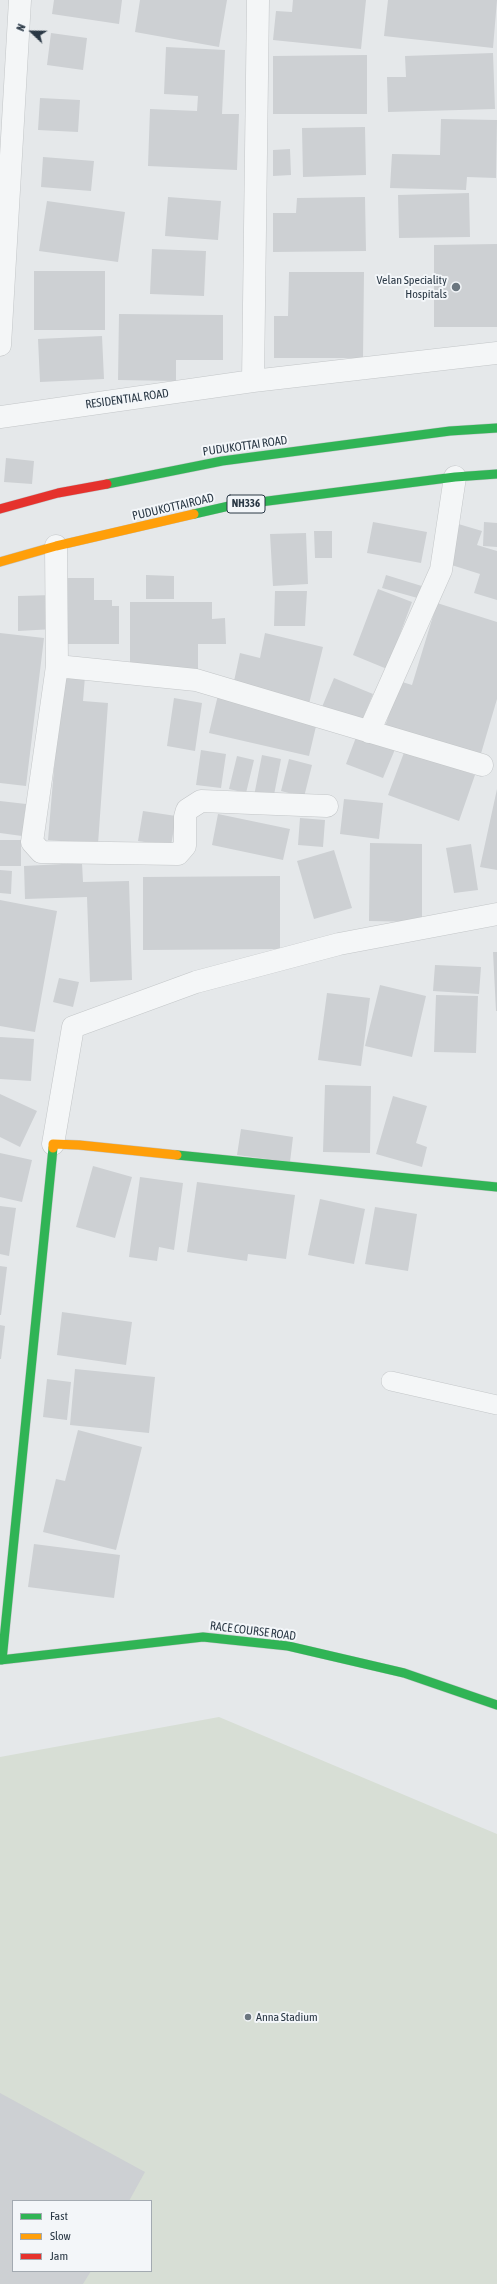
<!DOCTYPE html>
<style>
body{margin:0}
#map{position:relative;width:497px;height:2284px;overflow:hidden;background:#e5e8ea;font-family:"Asap Condensed",sans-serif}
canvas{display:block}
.legend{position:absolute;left:12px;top:2200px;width:140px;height:72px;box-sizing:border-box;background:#f3f6f9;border:1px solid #a3aab1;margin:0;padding:5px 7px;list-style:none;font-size:12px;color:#2a3845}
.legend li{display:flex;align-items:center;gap:8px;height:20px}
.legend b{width:20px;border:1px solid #a3aab1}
.north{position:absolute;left:12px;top:12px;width:40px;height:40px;-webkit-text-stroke:3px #f3f6f9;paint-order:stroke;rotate:292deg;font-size:11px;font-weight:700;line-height:16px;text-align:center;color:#2a3845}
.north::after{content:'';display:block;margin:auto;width:14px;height:18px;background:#2a3845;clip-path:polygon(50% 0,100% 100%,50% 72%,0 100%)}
</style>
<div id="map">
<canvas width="497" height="2284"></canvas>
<ul class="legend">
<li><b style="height:5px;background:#30b455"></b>Fast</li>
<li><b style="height:5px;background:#ff9f0a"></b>Slow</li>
<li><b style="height:5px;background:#e5322d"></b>Jam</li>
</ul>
<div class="north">N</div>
</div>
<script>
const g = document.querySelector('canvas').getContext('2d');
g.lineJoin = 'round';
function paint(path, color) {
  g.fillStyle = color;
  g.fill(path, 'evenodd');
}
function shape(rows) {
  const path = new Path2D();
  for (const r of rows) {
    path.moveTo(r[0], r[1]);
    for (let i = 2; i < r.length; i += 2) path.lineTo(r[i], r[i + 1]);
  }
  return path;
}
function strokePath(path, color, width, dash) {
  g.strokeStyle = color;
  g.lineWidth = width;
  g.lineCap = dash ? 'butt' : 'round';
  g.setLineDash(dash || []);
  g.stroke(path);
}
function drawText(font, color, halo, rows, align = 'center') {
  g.font = font + ' "Asap Condensed",sans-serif';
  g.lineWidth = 4;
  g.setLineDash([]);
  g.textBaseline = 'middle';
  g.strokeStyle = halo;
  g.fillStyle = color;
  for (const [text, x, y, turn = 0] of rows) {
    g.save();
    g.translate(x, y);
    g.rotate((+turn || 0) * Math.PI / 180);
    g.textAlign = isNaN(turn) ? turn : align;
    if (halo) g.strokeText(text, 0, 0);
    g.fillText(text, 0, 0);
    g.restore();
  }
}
const green = shape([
 [219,1717,497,1834,497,2284,0,2284,0,1757],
 [13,2201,151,2201,151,2271,13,2271]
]);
const building = shape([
 [54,0,122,0,119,24,52,14],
 [140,0,227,0,219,47,135,32],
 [293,0,366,0,361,49,273,40,276,11,292,12],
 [388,0,497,0,493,48,384,36],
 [51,33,87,38,83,70,47,65],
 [166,47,225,50,222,114,239,114,237,170,148,166,150,109,197,111,198,96,164,94],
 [493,53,495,109,388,112,387,77,406,77,405,56],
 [367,55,367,114,273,114,273,56],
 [40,98,80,100,78,132,38,130],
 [441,119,497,120,496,178,467,177,466,190,390,188,392,154,440,155],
 [365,127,366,175,303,177,302,128],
 [290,149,291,175,273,176,273,150],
 [43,157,94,161,91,191,41,187],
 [469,193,470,237,399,238,398,195],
 [168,197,221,201,218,240,165,236],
 [365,197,366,251,273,252,273,213,296,213,297,198],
 [47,201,125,212,118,262,39,251],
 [497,244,497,327,434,327,434,245],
 [152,249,206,251,204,296,150,294],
 [34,271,105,271,105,330,34,330],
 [289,272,364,272,363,358,274,358,274,316,288,316],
 [119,314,223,315,223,360,176,360,176,381,118,380],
 [102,336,104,379,40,382,38,339],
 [6,458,34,461,32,484,4,482],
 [373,522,427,532,421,563,367,553],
 [484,522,497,523,497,547,483,546],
 [455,523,482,531,477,545,497,551,497,600,474,593,480,574,442,562],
 [314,531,332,531,332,558,315,558],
 [306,533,308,584,273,586,270,534],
 [146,575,174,576,174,599,146,599],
 [386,575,425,587,421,599,382,588],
 [61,578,94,578,94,600,112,600,112,606,119,606,119,644,61,644],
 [378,589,412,602,387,669,353,655],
 [275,591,307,591,305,626,274,626],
 [52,595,54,629,18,631,18,596],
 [130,602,212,602,212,619,225,618,226,644,198,644,198,670,130,671],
 [437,603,497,622,497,699,480,757,385,727,399,681,412,685],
 [0,633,44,638,26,786,0,783],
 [265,633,323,647,309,704,233,686,240,653,260,658],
 [62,674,85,676,83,701,108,703,98,844,48,840],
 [334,678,373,694,361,723,322,707],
 [218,695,317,722,309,756,209,733],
 [174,698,202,703,195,751,167,746],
 [358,732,396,747,383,778,346,764],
 [201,750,226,754,221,788,196,785],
 [405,750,475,775,459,821,388,795],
 [262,755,281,759,273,800,254,796],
 [237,756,254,760,246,793,229,789],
 [289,759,312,765,304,797,281,791],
 [497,789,497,870,480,867],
 [344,799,383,803,379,839,340,834],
 [0,801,26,804,22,836,0,833],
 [143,811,176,816,171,846,138,841],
 [218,814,290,829,283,860,212,845],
 [300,818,325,820,323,847,298,845],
 [0,840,21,840,21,866,0,866],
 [370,843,422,844,422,922,369,921],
 [471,844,478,890,454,893,446,848],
 [334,850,352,908,314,919,297,861],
 [82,863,83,882,129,881,132,980,90,982,87,897,25,899,24,866],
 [0,870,12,871,11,894,0,893],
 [280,876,280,949,143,950,143,877],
 [0,900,57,911,35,1032,0,1026],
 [493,952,497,952,497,1011,496,1011],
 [435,965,481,967,479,994,433,991],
 [59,978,79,982,73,1007,53,1002],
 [380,985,426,996,412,1057,365,1046],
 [327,993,370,998,361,1066,318,1060],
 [436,995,478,996,476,1053,434,1052],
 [0,1037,34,1039,31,1081,0,1079],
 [325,1085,371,1086,370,1153,323,1152],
 [0,1094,37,1111,20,1147,0,1137],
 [393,1096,427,1106,416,1143,427,1147,422,1167,376,1154],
 [241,1129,293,1137,290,1162,237,1155],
 [0,1153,32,1160,22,1202,0,1197],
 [93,1166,132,1177,115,1238,76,1227],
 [140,1177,183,1183,174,1250,159,1247,157,1261,129,1257],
 [197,1182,295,1195,286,1259,248,1254,247,1261,187,1252],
 [320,1199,365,1209,354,1264,308,1255],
 [0,1206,16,1208,9,1256,0,1254],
 [375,1207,417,1214,408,1271,365,1264],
 [0,1266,7,1267,1,1315,0,1315],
 [62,1312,132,1322,126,1365,57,1355],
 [0,1325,5,1326,1,1359,0,1359],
 [75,1369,155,1377,149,1433,70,1425],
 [47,1379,71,1382,67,1420,43,1417],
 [78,1430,142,1447,116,1550,43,1532,56,1479,65,1481],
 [34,1544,120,1555,114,1598,28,1587],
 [0,2093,145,2172,129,2201,13,2201,13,2271,91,2271,83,2284,0,2284]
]);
const lane = shape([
 [391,1381,497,1405]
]);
const street = shape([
 [0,345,20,0],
 [253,381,258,0],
 [0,417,253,381,497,353],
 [56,546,57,666,32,842,41,852,178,854,185,846,185,817,187,810,201,801,327,806],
 [57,666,196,680,482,765],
 [369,732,441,570,455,477],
 [53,1144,73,1027,196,982,339,944,497,914]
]);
const fast = shape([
 [107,484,222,461,450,431,497,428],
 [194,514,229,506,455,477,497,474],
 [177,1155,497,1187],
 [0,1660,203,1637,288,1646,404,1673,497,1705],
 [2,1660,53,1148]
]);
const slow = shape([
 [0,562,56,546,194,514],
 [53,1148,53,1144,79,1145,177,1155]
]);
const jam = shape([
 [0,509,58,493,107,484]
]);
const markers = [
 [456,287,5,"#6b767f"],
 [248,2017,4,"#6b767f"]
];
const shields = [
 [246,504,38]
];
const shieldNames = [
 ["NH336",246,504]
];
const poiNames = [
 ["Velan Speciality",447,280],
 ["Hospitals",447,294],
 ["Anna Stadium",256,2017,"left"]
];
const streetNames = [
 ["RESIDENTIAL ROAD",127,399,-8],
 ["PUDUKOTTAI ROAD",245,446,-8],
 ["PUDUKOTTAIROAD",173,507,-13],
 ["RACE COURSE ROAD",253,1631,7]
];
paint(green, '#d7ded5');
paint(building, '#cdd0d3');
strokePath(lane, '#c3c6c8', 20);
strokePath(street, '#c3c6c8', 23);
strokePath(fast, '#c3c6c8', 10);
strokePath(slow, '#c3c6c8', 10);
strokePath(jam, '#c3c6c8', 10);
strokePath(lane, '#f4f6f7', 19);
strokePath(street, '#f4f6f7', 22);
strokePath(fast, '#30b455', 9);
strokePath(slow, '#ff9f0a', 9);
strokePath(jam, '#e5322d', 9);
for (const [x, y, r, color] of markers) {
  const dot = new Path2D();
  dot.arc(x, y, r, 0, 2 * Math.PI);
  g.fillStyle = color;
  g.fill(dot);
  strokePath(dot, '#f3f6f9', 1.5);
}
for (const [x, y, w] of shields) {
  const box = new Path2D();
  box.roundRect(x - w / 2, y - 9, w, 18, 3);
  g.fillStyle = '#f3f6f9';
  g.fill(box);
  strokePath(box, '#2a3845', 1);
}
drawText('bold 11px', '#2a3845', null, shieldNames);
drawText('12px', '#2a3845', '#f3f6f9', poiNames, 'right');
drawText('12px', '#2a3845', '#f3f6f9', streetNames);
</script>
